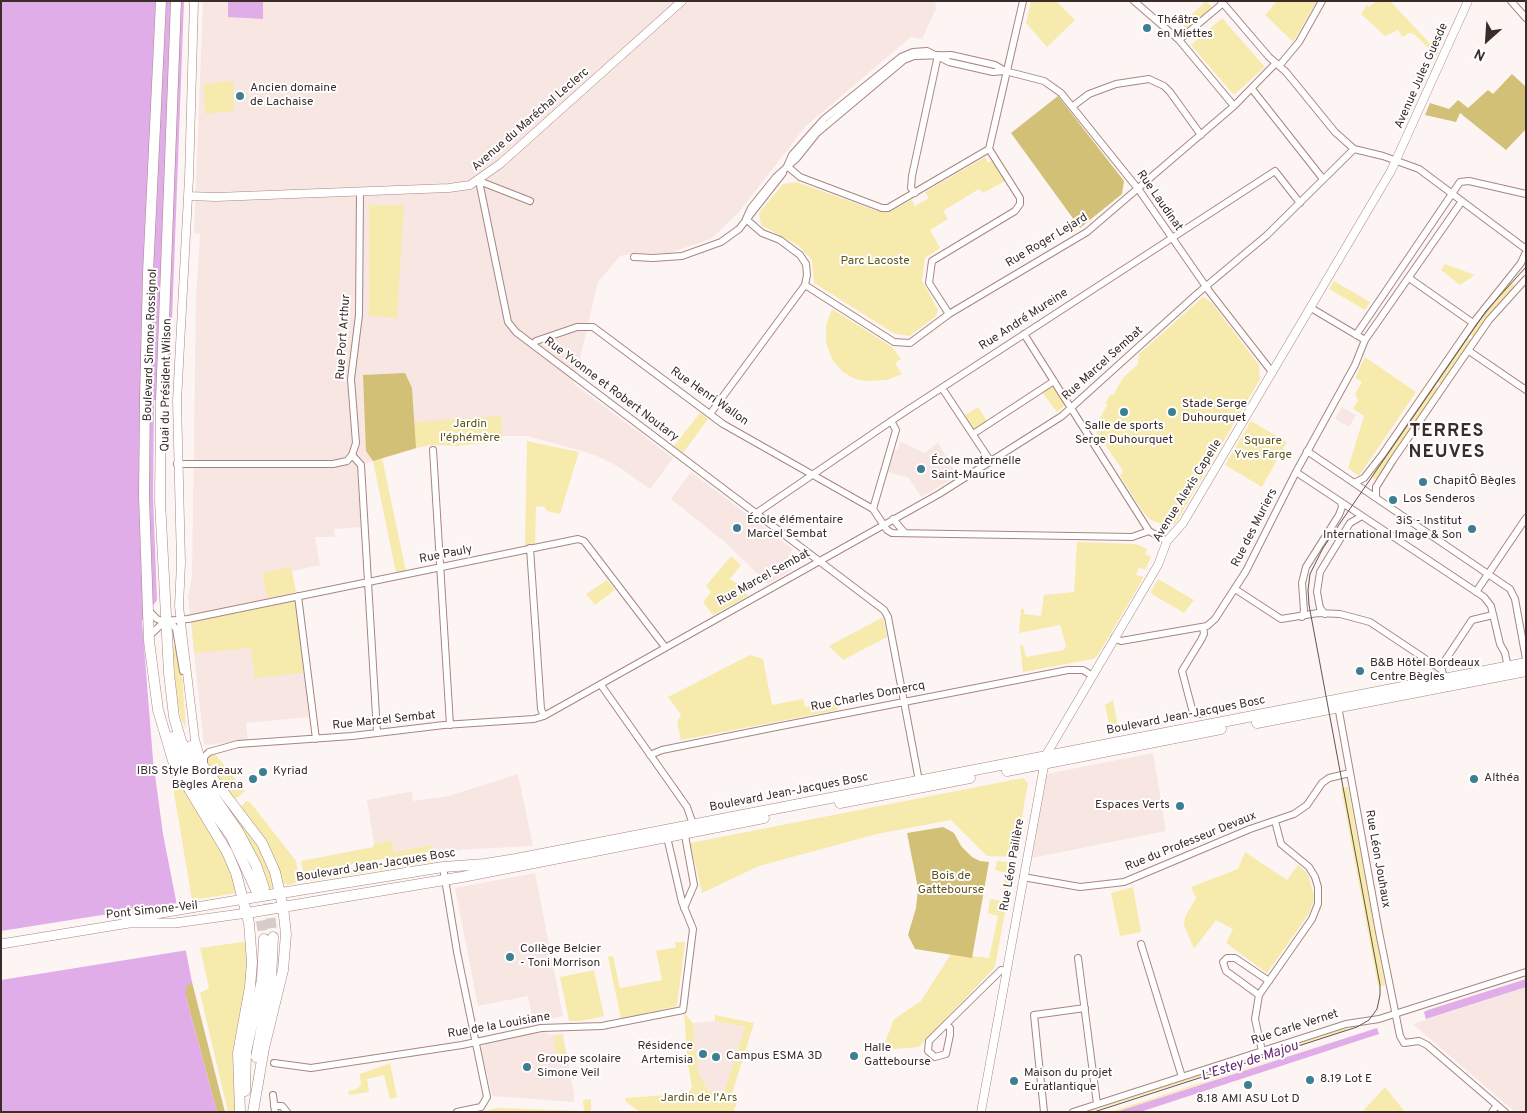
<!DOCTYPE html>
<meta charset="utf-8">
<style>
body{margin:0}
#map{position:relative;width:1527px;height:1113px;overflow:hidden;background:#fdf5f3;font-family:Overpass,sans-serif}
canvas{display:block}
.frame{position:absolute;inset:0;border:2px solid #3b2c2a;pointer-events:none}
.north{position:absolute;left:1462px;top:15px;width:50px;height:50px;-webkit-text-stroke:4px #fff;paint-order:stroke;rotate:206deg;font-size:14px;font-weight:700;line-height:20px;text-align:center;color:#3b2c2a}
.north::after{content:'';display:block;margin:auto;width:18px;height:22px;background:#3b2c2a;clip-path:polygon(50% 0,100% 100%,50% 72%,0 100%)}
</style>
<div id="map">
<canvas width="1527" height="1113"></canvas>
<div class="frame"></div>
<div class="north">N</div>
</div>
<script>
const g = document.querySelector('canvas').getContext('2d');
g.lineJoin = 'round';
function paint(path, color) {
  g.fillStyle = color;
  g.fill(path, 'evenodd');
}
function shape(rows) {
  const path = new Path2D();
  for (const r of rows) {
    path.moveTo(r[0], r[1]);
    for (let i = 2; i < r.length; i += 2) path.lineTo(r[i], r[i + 1]);
  }
  return path;
}
function strokePath(path, color, width, dash) {
  g.strokeStyle = color;
  g.lineWidth = width;
  g.lineCap = dash ? 'butt' : 'round';
  g.setLineDash(dash || []);
  g.stroke(path);
}
function drawText(font, color, halo, rows, align = 'center') {
  g.font = font + ' Overpass,sans-serif';
  g.lineWidth = 4;
  g.setLineDash([]);
  g.textBaseline = 'middle';
  g.strokeStyle = halo;
  g.fillStyle = color;
  for (const [text, x, y, turn = 0] of rows) {
    g.save();
    g.translate(x, y);
    g.rotate((+turn || 0) * Math.PI / 180);
    g.textAlign = isNaN(turn) ? turn : align;
    if (halo) g.strokeText(text, 0, 0);
    g.fillText(text, 0, 0);
    g.restore();
  }
}
const built = shape([
 [203,1,935,1,936,9,922,39,911,37,806,126,739,212,711,239,669,253,634,253,620,256,598,282,574,384,673,458,650,489,619,467,595,455,527,436,502,436,502,441,479,444,429,445,367,463,357,470,361,527,334,529,335,537,315,537,320,565,292,571,309,717,246,723,248,741,204,745,188,596,192,577,196,297,200,234,194,233],
 [1342,407,1356,415,1349,427,1335,419],
 [900,441,924,453,938,443,958,476,921,497,909,478,888,472,894,451,898,450],
 [691,472,793,549,788,556,788,562,792,570,768,584,726,543,671,499],
 [1153,753,1166,831,1032,858,1046,774],
 [518,774,533,846,433,851,432,845,394,852,391,840,374,844,367,800,408,792,412,792,413,801,449,796],
 [535,873,563,1016,533,1022,528,996,478,1006,455,888],
 [1526,987,1526,1112,1515,1112,1413,1024],
 [715,1021,745,1027,723,1095,708,1090,698,1072,693,1023],
 [542,1031,551,1035,563,1033,574,1094,574,1102,492,1096,485,1065,482,1062,480,1053,482,1046,488,1042]
]);
const green = shape([
 [1031,1,1056,1,1075,20,1047,47,1026,23],
 [1206,1,1212,7,1187,30,1184,27,1187,19],
 [1277,1,1317,1,1293,42,1265,15],
 [1377,1,1390,1,1438,52,1437,56,1414,34,1409,33,1402,37,1398,30,1385,36,1361,14,1367,5,1369,7],
 [1222,18,1265,67,1234,95,1191,45],
 [233,81,234,111,205,114,204,84],
 [985,157,988,163,993,160,1005,181,983,193,979,189,943,211,948,219,930,230,940,248,925,258,922,281,938,310,936,316,910,336,895,334,814,283,812,260,799,246,761,225,759,213,783,184,797,182,877,211,888,212,912,200,915,206,929,198,925,192],
 [369,205,404,205,397,318,369,316],
 [1445,264,1475,275,1460,285,1441,270],
 [1334,281,1370,302,1365,310,1329,289],
 [1510,281,1515,286,1493,311,1474,337,1469,334,1490,305],
 [1203,297,1212,303,1259,365,1260,379,1175,524,1166,525,1151,520,1143,512,1120,476,1123,471,1094,428,1108,404,1105,403,1111,394,1113,395,1123,378,1138,364,1139,354],
 [832,309,892,347,901,359,895,363,902,374,887,380,866,381,855,379,843,372,833,361,826,343,826,325],
 [1466,337,1472,341,1442,385,1436,381],
 [1365,357,1416,392,1359,476,1348,468,1364,416,1353,409,1358,400,1355,394,1362,382,1355,378],
 [1434,385,1439,389,1376,480,1371,476],
 [1050,387,1054,387,1064,403,1063,407,1057,412,1042,392],
 [978,407,987,421,974,430,964,416],
 [700,413,708,419,683,453,674,446],
 [501,416,502,441,457,446,429,445,416,448,414,422],
 [1251,421,1287,442,1262,487,1225,465],
 [527,441,579,452,560,514,547,511,545,507,536,506,535,544,525,546],
 [382,458,406,571,396,573,373,461],
 [1077,542,1136,544,1147,549,1145,554,1151,557,1145,570,1139,567,1136,575,1144,577,1098,655,1093,659,1023,672,1020,645,1023,645,1026,657,1064,650,1066,646,1060,625,1019,633,1021,609,1024,609,1024,614,1041,616,1044,595,1074,592],
 [731,556,741,565,730,579,738,584,748,596,713,615,703,602,711,592,706,586],
 [291,567,296,592,267,598,262,573],
 [1158,579,1194,600,1184,613,1150,593],
 [607,580,615,590,595,605,586,594],
 [296,601,303,673,255,678,251,648,194,653,192,622],
 [883,617,887,637,843,660,829,646],
 [172,646,177,646,182,676,186,728,181,719,177,699],
 [750,655,763,659,772,705,803,699,805,707,837,701,838,710,681,740,677,722,681,715,668,697],
 [1113,700,1119,733,1111,734,1105,705],
 [214,753,245,791,237,798,233,799,208,767,208,757],
 [168,757,176,778,227,861,237,893,192,900],
 [196,762,256,841,267,861,275,888,268,889],
 [1023,778,1028,783,1015,857,987,856,951,820,877,834,759,866,702,893,690,843],
 [1348,787,1385,985,1378,986,1341,788],
 [246,801,250,802,296,861,300,882,288,885,282,882,241,807],
 [391,840,394,852,432,845,433,851,303,872,301,861,373,847,374,844],
 [1245,852,1287,880,1298,865,1308,874,1315,899,1308,915,1267,973,1226,943,1233,929,1216,920,1194,949,1184,925,1185,917,1196,898,1191,887,1238,869],
 [425,856,429,858,430,862,305,882,304,876],
 [997,861,1014,863,995,967,919,1047,882,1050,894,1019,921,1001,951,954,989,958,998,916,988,913,990,899,1001,901,1006,873,995,870],
 [1133,887,1141,932,1120,936,1111,893],
 [249,941,249,969,236,1048,235,1112,228,1112,200,993,209,988,200,948],
 [675,942,685,942,677,1006,621,1019,608,957,613,956,620,988,662,980,656,951,676,947],
 [594,970,604,1016,581,1021,569,1021,560,977],
 [684,1013,693,1023,698,1072,708,1090,723,1095,745,1027,715,1021,715,1015,754,1023,731,1097,739,1099,733,1112,640,1112,625,1101,625,1098,668,1095,682,1101,692,1088,688,1065],
 [1347,1028,1347,1030,1089,1112,1082,1112],
 [562,1035,566,1054,557,1056,553,1036],
 [1349,1035,1116,1112,1110,1112],
 [390,1063,397,1097,390,1099,384,1075,367,1079,369,1092,349,1095,348,1091,357,1089,361,1085,360,1074],
 [1385,1087,1405,1112,1362,1112],
 [591,1099,591,1112,479,1112,498,1108,584,1111,583,1100]
]);
const forest = shape([
 [1512,74,1526,87,1526,129,1506,150,1460,113,1456,122,1425,115,1430,103,1449,109,1458,100,1468,108,1488,90,1493,94],
 [1058,96,1124,181,1122,194,1080,228,1011,133],
 [405,373,412,388,416,448,373,461,366,451,363,375],
 [943,827,954,833,961,846,972,857,980,861,989,862,972,958,915,949,908,935,916,908,918,888,907,833],
 [189,982,192,982,225,1112,217,1112,186,997,185,987]
]);
const water = shape([
 [1,1,184,1,169,400,154,400,153,496,157,600,142,621,153,760,163,834,192,982,186,987,186,997,217,1112,1,1112],
 [228,1,263,1,263,19,228,17],
 [1526,979,1526,987,1426,1019,1424,1012,1428,1010],
 [1377,1028,1379,1034,1140,1112,1116,1112]
]);
const pier = shape([
 [178,903,188,950,1,980,1,931]
]);
const primaryTunnel = shape([
 [264,889,268,901,273,937],
 [256,891,264,939]
]);
const minor = shape([
 [1134,1,1179,40,1234,106],
 [1221,1,1269,57,1286,72,1335,132,1354,149],
 [1511,1,1526,18],
 [1179,40,1222,4],
 [1279,66,1299,42,1322,1],
 [1252,89,1323,179],
 [1073,106,1089,94,1116,84,1149,79,1164,86,1170,92,1201,135],
 [1354,149,1383,156,1419,169,1526,249],
 [788,164,792,155,824,119,901,57,913,52,927,51,949,62,993,72,1005,71],
 [787,166,800,177,882,208,888,208,989,149],
 [915,193,911,188,912,176,938,55],
 [530,201,479,181,508,322,516,332,884,610,888,617,919,781],
 [746,219,751,208,776,177,797,158,817,133,904,60,914,56,951,55,995,65,1005,71,1044,81,1061,93,1139,190,1209,291,1272,372],
 [634,257,653,258,682,256,721,242,739,229,783,173],
 [1409,278,1473,323],
 [805,285,894,342,910,343,949,314,1087,232,1234,106,1276,63],
 [949,314,929,283,932,261,1015,211,1020,204,1020,198,989,149,1023,1],
 [1024,334,1149,531],
 [1356,335,1460,182,1469,181,1526,194],
 [1365,340,1462,201],
 [533,345,536,341,577,327,593,327,723,424,873,509,887,530,892,533,1132,537,1149,531,1167,541],
 [1469,351,1526,390],
 [942,388,991,462],
 [710,414,805,285,807,275,806,264,800,255,780,240,762,233,746,219],
 [973,434,1054,381],
 [433,450,450,725],
 [1307,451,1510,589,1515,599,1526,659],
 [352,455,361,465,377,732],
 [177,464,333,464,347,461,352,455,356,443,351,379,359,315,360,192],
 [1296,472,1484,597,1491,606,1500,644,1505,653,1507,663,1505,667],
 [1354,483,1364,478,1382,455,1473,323,1521,263,1525,254],
 [1376,497,1376,487,1393,460,1489,320,1526,279],
 [873,509,896,430,891,421],
 [755,514,903,413,1275,171,1300,203],
 [893,519,904,532],
 [530,548,541,709,544,716],
 [1235,589,1281,619,1318,613,1340,614,1370,622,1442,670,1444,679],
 [1476,592,1526,518],
 [298,596,316,739],
 [149,611,157,619,173,625,176,629,183,671],
 [1325,614,1320,608,1317,592,1320,572,1350,523,1362,516],
 [1302,617,1304,611,1302,583,1306,567,1339,515,1342,507,1341,502],
 [1203,627,1204,634,1201,640,1182,671,1192,709,1199,714,1204,713],
 [149,636,165,621,188,619,578,539,584,541,665,647],
 [1114,638,1121,641,1207,626,1215,619,1246,571,1296,472,1355,365,1365,340,1311,308],
 [1440,668,1472,620,1493,615],
 [601,685,687,807,694,827],
 [1338,706,1379,932,1400,1036,1404,1043,1419,1041,1427,1045,1505,1112],
 [650,755,662,750,776,727,1068,670,1083,670,1091,675],
 [204,767,204,757,209,752,238,744,352,736,444,725,534,719,544,716,939,494,1062,416,1198,293,1267,235,1354,149],
 [443,867,457,952,487,1097,481,1107,457,1112],
 [1023,877,1080,887,1124,882,1250,829,1294,814,1307,805,1322,783,1329,778,1350,773],
 [684,908,694,885,684,830],
 [1141,944,1182,1077],
 [1078,958,1097,1104],
 [1259,995,1226,971,1223,962,1227,958,1235,958,1269,981],
 [947,1025,950,1028,950,1035,946,1054,935,1057,928,1051,929,1041,1001,970,1006,971],
 [1262,1051,1255,1019,1259,995,1312,919,1318,904,1318,887,1315,877,1309,867,1281,844,1275,821],
 [274,1063,311,1068,462,1045,541,1028,602,1026,683,1010,693,929,682,902,667,837],
 [273,1095,275,1112],
 [274,1106,282,1106,287,1112],
 [1044,1112,1034,1015,1085,1008],
 [1073,1112,1346,1024,1379,1019,1526,972],
 [1492,1112,1497,1105]
]);
const tertiary = shape([
 [194,1,189,178,177,401,181,563,179,606,195,740,199,753],
 [188,196,216,197,449,188,470,185,500,164,682,1],
 [981,1112,1046,755,1158,565,1167,541,1183,523,1391,171,1468,1]
]);
const secondary = shape([
 [126,919,244,899],
 [1,944,129,923,175,923,247,913]
]);
const primary = shape([
 [161,1,148,273,145,398,144,496,149,641,158,710,174,764,227,852,236,873,249,923,252,962,250,987,238,1053,240,1112],
 [176,1,161,400,160,501,169,673,174,717,181,741,197,772,238,831,256,865,264,888],
 [1257,723,1526,671],
 [172,737,189,777,231,836,256,890],
 [191,746,198,759,262,843,275,872,283,907,286,934,283,970,264,1048,253,1112],
 [1007,771,1221,729],
 [840,803,970,778],
 [244,899,443,867,485,864,516,859,1526,663],
 [247,913,462,877,764,818],
 [256,1057,271,980,273,937],
 [245,1091,246,1052,262,980,264,939]
]);
const tram = shape([
 [1094,1112,1357,1027,1369,1020,1377,1009,1380,995,1380,985,1309,605,1308,590,1310,574,1323,548,1486,311,1526,267]
]);
const markers = [
 [1147,28,5,"#3d7e91"],
 [240,96,5,"#3d7e91"],
 [1124,412,5,"#3d7e91"],
 [1172,412,5,"#3d7e91"],
 [921,469,5,"#3d7e91"],
 [1423,482,5,"#3d7e91"],
 [1393,500,5,"#3d7e91"],
 [737,528,5,"#3d7e91"],
 [1472,529,5,"#3d7e91"],
 [1360,671,5,"#3d7e91"],
 [263,772,5,"#3d7e91"],
 [253,779,5,"#3d7e91"],
 [1474,779,5,"#3d7e91"],
 [1180,806,5,"#3d7e91"],
 [510,957,5,"#3d7e91"],
 [703,1054,5,"#3d7e91"],
 [854,1056,5,"#3d7e91"],
 [716,1057,5,"#3d7e91"],
 [527,1067,5,"#3d7e91"],
 [1310,1080,5,"#3d7e91"],
 [1014,1081,5,"#3d7e91"],
 [1248,1085,5,"#3d7e91"]
];
const poiNames = [
 ["Théâtre",1157,21],
 ["en Miettes",1157,35],
 ["Ancien domaine",250,89],
 ["de Lachaise",250,103],
 ["Stade Serge",1182,405],
 ["Duhourquet",1182,419],
 ["Salle de sports",1124,427,"center"],
 ["Serge Duhourquet",1124,441,"center"],
 ["École maternelle",931,462],
 ["Saint-Maurice",931,476],
 ["ChapitÔ Bègles",1433,482],
 ["Los Senderos",1403,500],
 ["École élémentaire",747,521],
 ["Marcel Sembat",747,535],
 ["3iS - Institut",1462,522,"right"],
 ["International Image & Son",1462,536,"right"],
 ["B&B Hôtel Bordeaux",1370,664],
 ["Centre Bègles",1370,678],
 ["IBIS Style Bordeaux",243,772,"right"],
 ["Bègles Arena",243,786,"right"],
 ["Kyriad",273,772],
 ["Althéa",1484,779],
 ["Espaces Verts",1170,806,"right"],
 ["Collège Belcier",520,950],
 ["- Toni Morrison",520,964],
 ["Résidence",693,1047,"right"],
 ["Artemisia",693,1061,"right"],
 ["Halle",864,1049],
 ["Gattebourse",864,1063],
 ["Campus ESMA 3D",726,1057],
 ["Groupe scolaire",537,1060],
 ["Simone Veil",537,1074],
 ["Maison du projet",1024,1074],
 ["Euratlantique",1024,1088],
 ["8.19 Lot E",1320,1080],
 ["8.18 AMI ASU Lot D",1248,1100,"center"]
];
const streetNames = [
 ["Avenue Jules Guesde",1422,76,-66],
 ["Avenue du Maréchal Leclerc",531,120,-41],
 ["Rue Laudinat",1159,201,55],
 ["Rue Roger Lejard",1047,241,-31],
 ["Rue André Mureine",1024,320,-33],
 ["Rue Port Arthur",344,337,-86],
 ["Boulevard Simone Rossignol",151,345,-88],
 ["Rue Marcel Sembat",1103,364,-42],
 ["Quai du Président Wilson",167,385,-89],
 ["Rue Yvonne et Robert Noutary",611,390,37],
 ["Rue Henri Wallon",709,397,35],
 ["Avenue Alexis Capelle",1188,491,-58],
 ["Rue des Muriers",1255,528,-63],
 ["Rue Pauly",446,555,-11],
 ["Rue Marcel Sembat",764,578,-29],
 ["Rue Charles Domercq",868,697,-11],
 ["Boulevard Jean-Jacques Bosc",1186,716,-11],
 ["Rue Marcel Sembat",384,721,-6],
 ["Boulevard Jean-Jacques Bosc",789,793,-11],
 ["Rue du Professeur Devaux",1191,842,-22],
 ["Rue Léon Jouhaux",1377,859,80],
 ["Rue Léon Paillère",1013,865,-80],
 ["Boulevard Jean-Jacques Bosc",376,866,-9],
 ["Pont Simone-Veil",152,911,-6],
 ["Rue de la Louisiane",499,1026,-10],
 ["Rue Carle Vernet",1295,1028,-18]
];
const parkNames = [
 ["Parc Lacoste",875,262],
 ["Jardin",470,425],
 ["l'éphémère",470,439],
 ["Square",1263,442],
 ["Yves Farge",1263,456],
 ["Bois de",951,877],
 ["Gattebourse",951,891],
 ["Jardin de l'Ars",699,1099]
];
const waterNames = [
 ["L'Estey de Majou",1250,1062,-18]
];
const districtNames = [
 ["TERRES",1447,432],
 ["NEUVES",1447,453]
];
paint(built, '#f8e6e2');
paint(green, '#f7eaad');
paint(forest, '#d1c075');
paint(water, '#e0ade9');
paint(pier, '#fdf5f3');
strokePath(primaryTunnel, '#d6cdcb', 10, [10, 5]);
strokePath(minor, '#a88680', 8);
strokePath(tertiary, '#a88680', 9);
strokePath(secondary, '#a88680', 10);
strokePath(primary, '#a88680', 11);
strokePath(minor, '#fff', 6);
strokePath(tertiary, '#fff', 8);
strokePath(secondary, '#fff', 9);
strokePath(primary, '#fff', 10);
strokePath(tram, '#625452', 1);
for (const [x, y, r, color] of markers) {
  const dot = new Path2D();
  dot.arc(x, y, r, 0, 2 * Math.PI);
  g.fillStyle = color;
  g.fill(dot);
  strokePath(dot, '#fff', 2);
}
drawText('12px', '#3b2c2a', '#fff', poiNames, 'left');
drawText('12px', '#3b2c2a', '#fff', streetNames);
drawText('12px', '#5f531a', '#fff', parkNames);
drawText('italic 14px', '#63276d', '#fff', waterNames);
g.letterSpacing = '1px';
drawText('bold 18px', '#3b2c2a', '#fff', districtNames);
g.letterSpacing = '0px';
</script>
